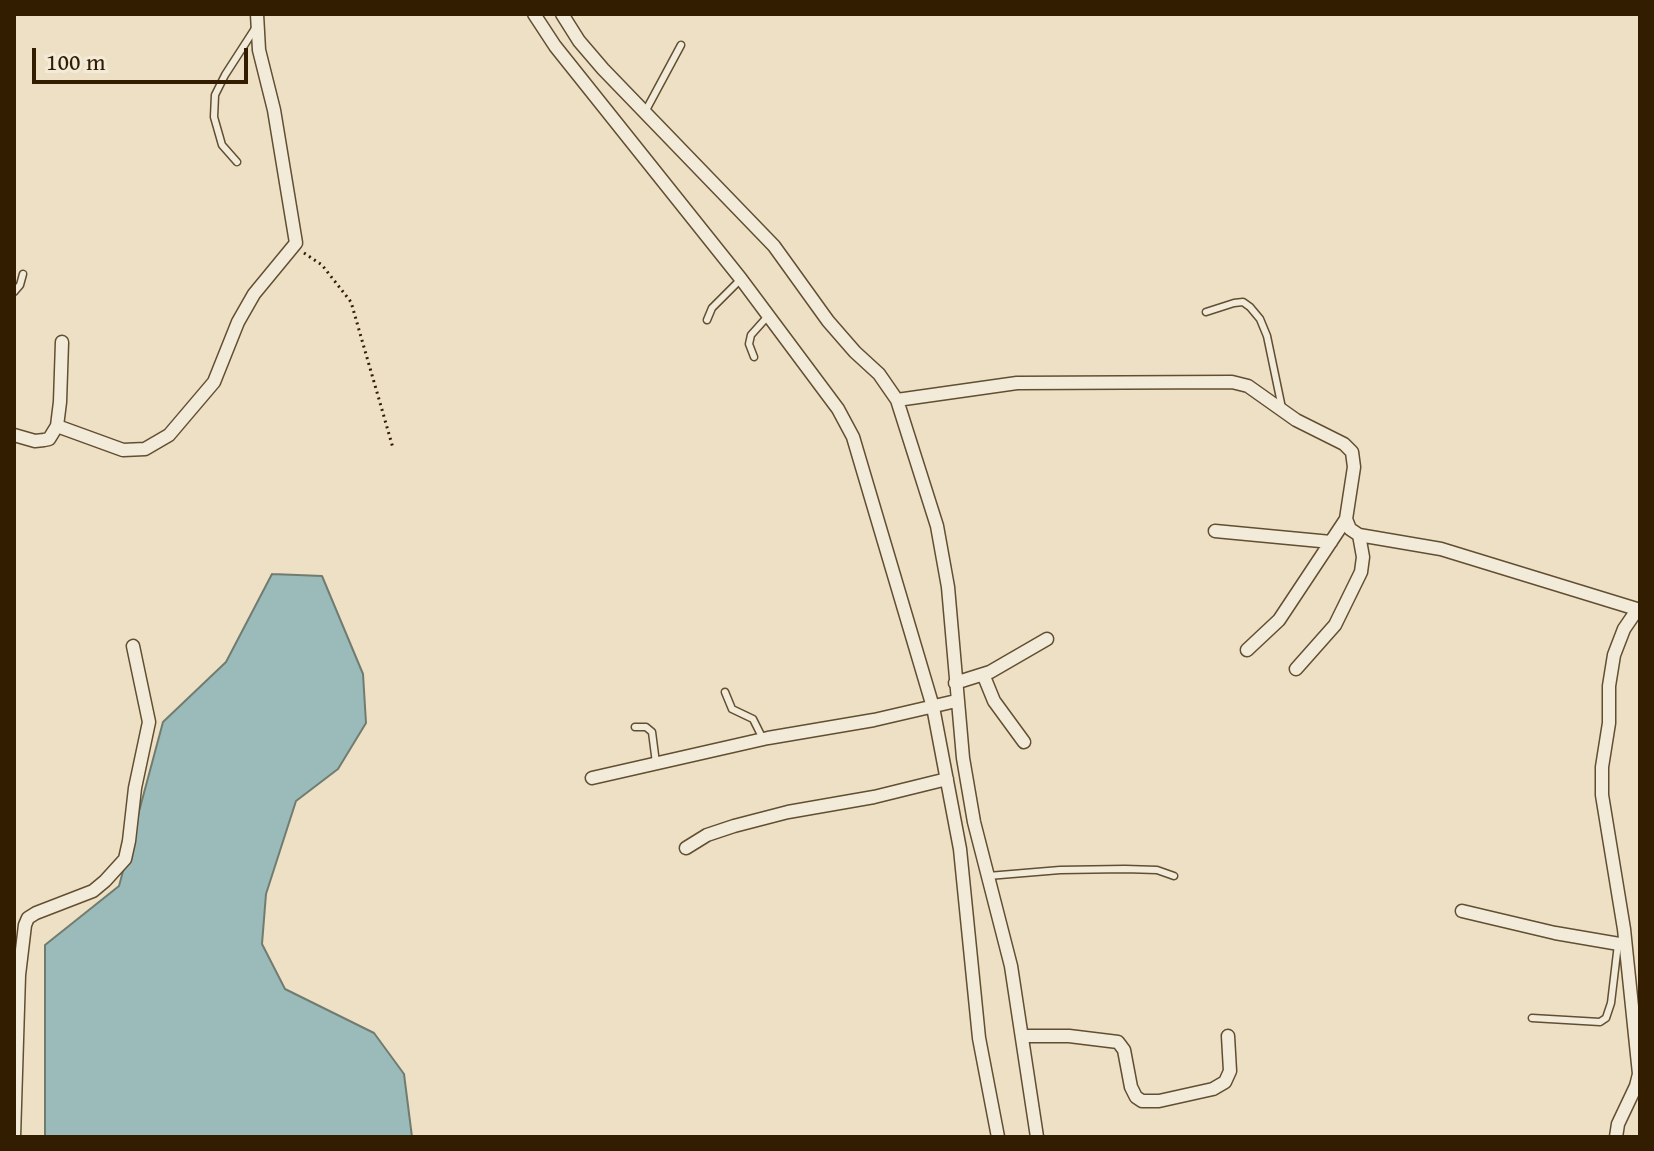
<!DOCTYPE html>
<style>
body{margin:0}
#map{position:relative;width:1654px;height:1151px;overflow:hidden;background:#ede0c4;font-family:"Gentium Book Plus",serif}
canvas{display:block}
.frame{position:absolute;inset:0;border:16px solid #331d00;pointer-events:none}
.scale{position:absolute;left:32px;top:48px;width:216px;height:36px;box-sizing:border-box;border:4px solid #331d00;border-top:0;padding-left:10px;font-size:24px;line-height:28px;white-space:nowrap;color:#331d00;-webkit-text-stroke:6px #f3ebd9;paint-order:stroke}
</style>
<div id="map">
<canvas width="1654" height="1151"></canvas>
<div class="frame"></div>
<div class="scale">100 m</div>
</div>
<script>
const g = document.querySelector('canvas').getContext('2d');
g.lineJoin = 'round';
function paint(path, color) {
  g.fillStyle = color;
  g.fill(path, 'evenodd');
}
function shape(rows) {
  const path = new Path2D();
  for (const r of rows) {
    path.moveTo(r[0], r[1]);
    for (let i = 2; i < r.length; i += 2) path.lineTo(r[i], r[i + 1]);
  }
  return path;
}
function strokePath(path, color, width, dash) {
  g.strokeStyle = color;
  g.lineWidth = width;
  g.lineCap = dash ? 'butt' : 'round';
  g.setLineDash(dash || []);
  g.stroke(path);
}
const water = shape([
 [272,574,322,576,363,674,366,723,338,769,296,801,266,894,262,944,285,989,374,1033,404,1074,412,1137,45,1137,45,945,119,886,163,722,226,662,272,574]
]);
const path = shape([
 [304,253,322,265,351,302,393,448]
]);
const lane = shape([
 [645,112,681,45],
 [237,162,222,145,214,117,215,95,225,75,256,27],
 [14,292,20,285,23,274],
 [1206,312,1234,303,1243,302,1250,307,1260,319,1267,336,1282,408],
 [707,320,712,308,741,279],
 [754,357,749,344,751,335,768,316],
 [725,692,732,709,753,719,763,739],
 [635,727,646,727,652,732,656,763],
 [988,876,1060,870,1125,869,1157,870,1174,876],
 [1532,1018,1600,1022,1606,1018,1611,1003,1618,944]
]);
const street = shape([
 [534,14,555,46,741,279,838,409,853,437,933,707,960,849,979,1038,998,1137],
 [562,14,579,41,603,69,774,246,828,321,855,352,879,374,897,400,937,526,948,587,963,758,974,822,1011,966,1037,1137],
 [62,342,60,402,57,426,123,450,145,449,169,435,214,382,238,322,254,294,296,243,274,110,259,50,257,14],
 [897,400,1017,383,1232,382,1248,386,1296,420,1344,444,1352,452,1354,467,1346,519,1350,529,1359,535,1441,549,1640,610],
 [14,435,35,441,44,440,49,439,57,426],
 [1215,531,1331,542],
 [1247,650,1279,620,1346,519],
 [1296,669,1335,625,1361,572,1363,557,1359,535],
 [983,674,994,701,1024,742],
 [955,683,990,672,1047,639],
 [592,778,768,738,874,720,956,701],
 [686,848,707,835,734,826,788,812,874,797,947,779],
 [1462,911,1555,933,1625,945],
 [1023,1036,1069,1036,1118,1042,1124,1050,1131,1087,1136,1097,1142,1101,1159,1101,1213,1089,1225,1082,1230,1071,1228,1036],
 [14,1137,19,975,25,925,28,918,36,913,93,891,105,881,125,859,129,841,135,788,149,722,133,646],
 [1616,1137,1618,1124,1636,1086,1639,1074,1624,929,1602,795,1602,767,1609,723,1609,686,1614,655,1624,629,1637,610]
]);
paint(water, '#9abbba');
strokePath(water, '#717c70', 2);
strokePath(lane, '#624e31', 9);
strokePath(street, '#624e31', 15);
strokePath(path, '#331d00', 3, [2, 4]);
strokePath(lane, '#f3ebd9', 6);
strokePath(street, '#f3ebd9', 12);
</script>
